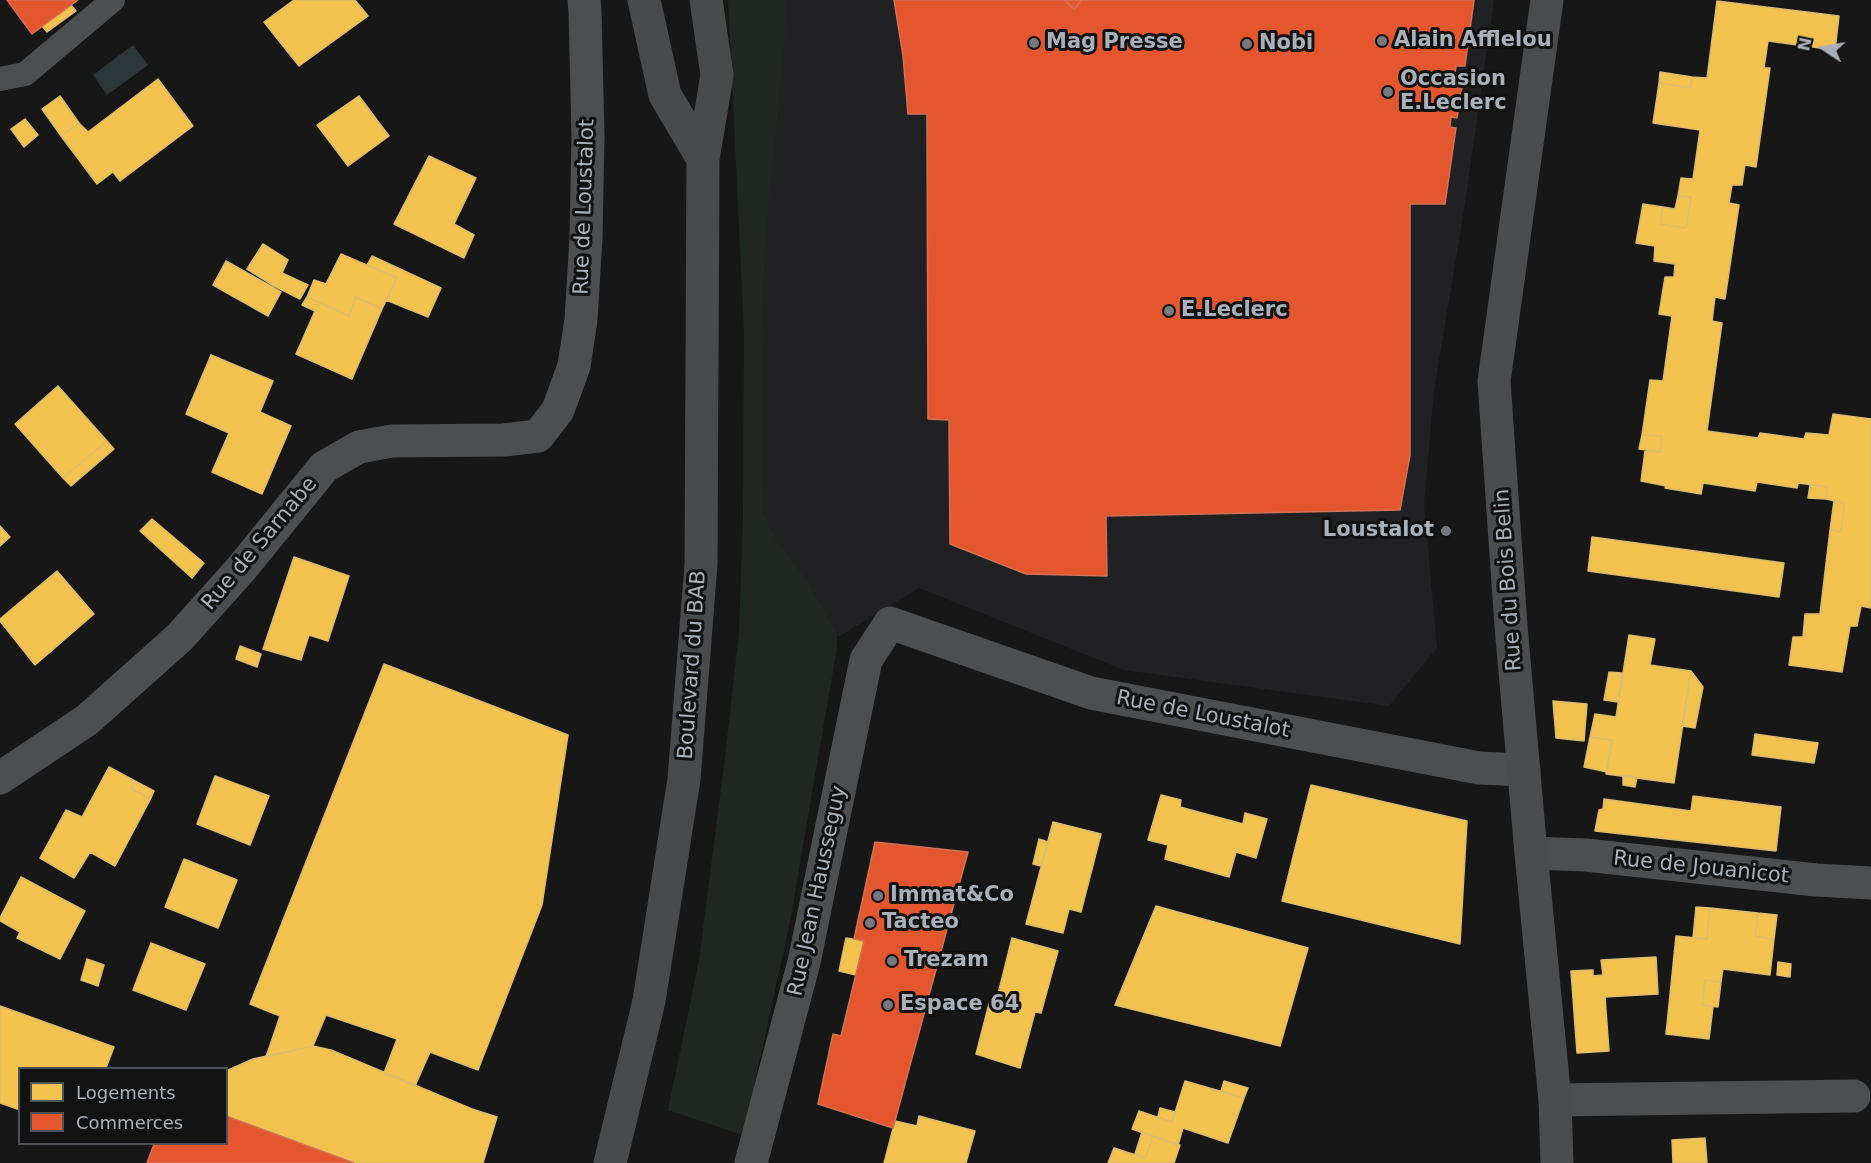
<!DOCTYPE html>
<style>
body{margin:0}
#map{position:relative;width:1871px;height:1163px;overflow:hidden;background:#171718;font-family:"DejaVu Sans",sans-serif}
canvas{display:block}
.legend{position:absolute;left:18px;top:1067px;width:210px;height:78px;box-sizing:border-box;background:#121213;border:2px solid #4e5155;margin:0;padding:8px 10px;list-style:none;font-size:18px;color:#a9b0b7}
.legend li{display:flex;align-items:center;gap:12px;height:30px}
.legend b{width:30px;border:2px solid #4e5155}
.north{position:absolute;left:1793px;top:18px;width:60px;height:60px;-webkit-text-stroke:4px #121213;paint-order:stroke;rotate:282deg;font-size:16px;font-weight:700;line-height:24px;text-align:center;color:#a9b0b7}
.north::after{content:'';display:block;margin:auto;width:21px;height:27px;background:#a9b0b7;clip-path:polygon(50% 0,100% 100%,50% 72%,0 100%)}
</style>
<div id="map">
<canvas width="1871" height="1163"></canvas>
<ul class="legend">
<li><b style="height:16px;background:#f2c14e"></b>Logements</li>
<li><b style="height:16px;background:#e4572e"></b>Commerces</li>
</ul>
<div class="north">N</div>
</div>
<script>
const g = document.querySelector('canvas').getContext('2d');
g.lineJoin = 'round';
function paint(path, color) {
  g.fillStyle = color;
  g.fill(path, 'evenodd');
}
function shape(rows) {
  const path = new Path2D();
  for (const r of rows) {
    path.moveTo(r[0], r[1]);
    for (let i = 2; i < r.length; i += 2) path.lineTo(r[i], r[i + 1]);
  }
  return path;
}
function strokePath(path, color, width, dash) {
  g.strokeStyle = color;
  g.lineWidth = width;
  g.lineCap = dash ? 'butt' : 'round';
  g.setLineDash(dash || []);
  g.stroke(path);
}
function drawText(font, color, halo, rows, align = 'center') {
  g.font = font + ' "DejaVu Sans",sans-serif';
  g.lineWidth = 6;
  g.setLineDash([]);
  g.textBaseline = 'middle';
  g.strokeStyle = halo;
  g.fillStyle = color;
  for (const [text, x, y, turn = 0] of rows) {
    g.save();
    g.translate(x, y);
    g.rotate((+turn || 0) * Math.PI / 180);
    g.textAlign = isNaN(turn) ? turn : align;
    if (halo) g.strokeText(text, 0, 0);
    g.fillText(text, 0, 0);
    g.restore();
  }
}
const built = shape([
 [754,0,1494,0,1464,211,1434,391,1424,504,1437,648,1389,706,1124,670,919,588,838,637,754,521]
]);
const green = shape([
 [728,0,786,0,787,16,765,245,762,332,763,512,776,540,807,581,837,634,837,648,789,927,755,1081,748,1137,668,1110,699,960,725,757,739,632,743,515,744,331]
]);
const water = shape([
 [133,45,148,65,107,95,93,75]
]);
const homes = shape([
 [294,0,355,0,368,16,299,66,264,22,294,0],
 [1717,1,1839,16,1835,50,1768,41,1764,68,1770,68,1756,167,1745,165,1742,185,1732,185,1729,203,1739,205,1725,299,1715,297,1712,321,1722,323,1707,431,1758,438,1760,433,1804,439,1806,433,1829,435,1833,414,1871,419,1871,608,1861,606,1857,626,1850,626,1842,672,1789,665,1793,637,1803,637,1805,614,1820,614,1830,530,1841,532,1844,503,1826,499,1828,487,1798,483,1797,488,1757,482,1755,491,1703,483,1701,494,1665,488,1666,486,1641,481,1645,451,1660,452,1662,436,1642,435,1650,380,1663,381,1672,316,1659,314,1665,277,1674,277,1675,264,1654,261,1655,246,1636,243,1643,204,1663,207,1660,224,1686,228,1691,197,1678,196,1681,178,1693,179,1700,130,1653,123,1659,83,1691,88,1692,77,1707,78,1717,1],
 [71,5,76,11,47,32,42,26,71,5],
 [1660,72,1692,77,1691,88,1659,83,1660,72],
 [158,79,193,126,120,181,113,172,97,184,61,136,79,123,88,132,158,79],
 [60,96,79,123,61,136,42,109,60,96],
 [359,96,389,136,348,166,317,125,359,96],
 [25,119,38,135,24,147,11,129,25,119],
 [429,156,476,178,454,224,474,235,464,258,394,224,429,156],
 [1678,196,1691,197,1686,228,1660,224,1663,207,1675,209,1678,196],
 [263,244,288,260,282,273,308,285,300,299,274,286,247,269,263,244],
 [341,254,397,278,382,309,356,297,349,316,307,297,314,280,326,284,341,254],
 [372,256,441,288,428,317,386,300,397,278,367,265,372,256],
 [226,261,281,292,268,316,213,285,226,261],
 [307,297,349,316,356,297,382,309,352,379,296,354,315,311,302,305,307,297],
 [211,355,273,381,260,412,291,426,262,494,212,472,229,433,186,414,211,355],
 [58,386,107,441,63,478,15,424,58,386],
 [1642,435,1662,436,1660,452,1639,449,1642,435],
 [107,441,114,449,71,486,63,478,107,441],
 [1810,485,1828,487,1826,499,1808,498,1810,485],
 [1834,501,1844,503,1841,532,1830,530,1834,501],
 [152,519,204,563,192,578,140,531,152,519],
 [0,526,10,537,0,546,0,526],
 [1592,537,1784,563,1779,597,1588,571,1592,537],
 [294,557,349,576,328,641,309,635,301,660,263,649,294,557],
 [57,571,94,614,35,665,0,621,0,619,57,571],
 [1629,635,1655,639,1650,665,1691,671,1674,783,1606,774,1612,740,1590,737,1595,714,1616,717,1629,635],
 [240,646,261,654,257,667,236,659,240,646],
 [384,664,568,735,542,905,478,1070,430,1052,415,1086,384,1073,397,1039,326,1015,313,1046,266,1057,280,1016,250,1004,384,664],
 [1691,671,1703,687,1695,728,1682,726,1691,671],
 [1609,672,1622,673,1618,702,1604,700,1609,672],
 [1553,701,1587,704,1584,741,1556,738,1553,701],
 [1755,734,1818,743,1814,763,1752,755,1755,734],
 [1590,737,1612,740,1607,772,1584,767,1590,737],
 [109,767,135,781,131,789,151,798,115,866,90,852,74,878,40,858,66,810,82,817,109,767],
 [1623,775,1637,777,1635,787,1623,785,1623,775],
 [215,776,269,796,250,845,197,824,215,776],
 [135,781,154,791,151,798,131,789,135,781],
 [1311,785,1467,821,1460,944,1282,901,1311,785],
 [1161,795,1181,800,1180,807,1243,824,1245,813,1267,819,1256,858,1236,852,1229,877,1165,859,1168,845,1148,840,1161,795],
 [1693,796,1781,807,1776,851,1595,831,1599,810,1603,809,1604,799,1691,811,1693,796],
 [1053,822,1101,834,1081,912,1069,909,1063,933,1026,924,1053,822],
 [1039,839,1048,842,1041,866,1033,864,1039,839],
 [184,859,237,880,218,928,165,907,184,859],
 [21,877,85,911,60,959,17,938,20,932,0,921,0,918,21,877],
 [1156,906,1308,948,1280,1046,1115,1005,1156,906],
 [1696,907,1710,908,1707,939,1693,938,1696,907],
 [1710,908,1758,913,1755,936,1774,939,1770,975,1723,969,1721,982,1705,980,1702,1005,1713,1007,1709,1039,1666,1034,1676,936,1707,939,1710,908],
 [1758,913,1777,915,1774,939,1755,936,1758,913],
 [846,938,864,941,856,975,839,971,846,938],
 [1012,938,1058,951,1041,1013,1035,1012,1020,1068,976,1054,991,996,997,998,1012,938],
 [151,943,205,964,186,1010,133,990,151,943],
 [1656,957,1658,994,1605,997,1609,1051,1577,1053,1571,971,1593,970,1593,976,1603,975,1601,960,1656,957],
 [87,959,104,965,98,986,81,980,87,959],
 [1778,962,1791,964,1790,977,1777,975,1778,962],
 [1705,980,1721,982,1718,1007,1702,1005,1705,980],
 [0,1006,114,1047,106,1068,20,1068,20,1110,0,1103,0,1006],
 [313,1046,331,1050,472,1109,497,1117,483,1163,354,1163,226,1116,226,1071,253,1059,313,1046],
 [1185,1081,1244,1098,1228,1143,1183,1128,1178,1145,1132,1129,1139,1111,1172,1122,1185,1081],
 [1224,1081,1248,1088,1244,1098,1221,1091,1224,1081],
 [1160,1108,1175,1112,1172,1122,1158,1117,1160,1108],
 [919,1116,975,1131,966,1163,884,1163,895,1121,917,1126,919,1116],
 [1142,1132,1153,1136,1145,1158,1135,1154,1142,1132],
 [1153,1136,1180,1145,1174,1163,1108,1163,1114,1148,1145,1158,1153,1136],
 [1705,1138,1707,1163,1673,1163,1672,1140,1705,1138]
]);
const shops = shape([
 [7,0,78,0,32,34,7,0],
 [894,0,1064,0,1074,9,1082,0,1474,0,1465,66,1456,66,1454,80,1463,82,1457,118,1451,117,1450,127,1456,128,1445,204,1410,204,1410,455,1400,510,1106,516,1107,576,1026,574,950,544,949,420,928,419,927,114,908,114,903,56,894,0],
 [1064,0,1082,0,1074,9,1064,0],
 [875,842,968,852,893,1128,818,1104,833,1034,841,1036,864,941,854,939,875,842],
 [226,1116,354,1163,147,1163,154,1144,226,1144,226,1116]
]);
const lane = shape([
 [0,79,25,74,113,0]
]);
const street = shape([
 [0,778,87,720,180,637,241,569,324,467,359,447,392,441,504,440,538,436,558,410,574,366,581,320,586,238,588,136,585,11,584,0],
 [1531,853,1586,855,1816,880,1871,883],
 [1555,1100,1854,1096],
 [751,1163,804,962,866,660,890,623,1091,693,1479,768,1524,770]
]);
const secondary = shape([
 [1547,0,1494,381,1511,626,1531,853,1555,1100,1557,1163]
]);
const primary = shape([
 [644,0,665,95,703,159],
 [610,1163,649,1001,684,779,701,564,703,159,717,75,706,0]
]);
const markers = [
 [1382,41,6,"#767a7f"],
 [1034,43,6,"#767a7f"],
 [1247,44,6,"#767a7f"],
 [1388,92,6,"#767a7f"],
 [1169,311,6,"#767a7f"],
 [1446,531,6,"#767a7f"],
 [878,896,6,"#767a7f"],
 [870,923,6,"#767a7f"],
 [892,961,6,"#767a7f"],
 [888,1005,6,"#767a7f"]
];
const poiNames = [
 ["Alain Afflelou",1394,41],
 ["Mag Presse",1046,43],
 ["Nobi",1259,44],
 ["Occasion",1400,80],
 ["E.Leclerc",1400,104],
 ["E.Leclerc",1181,311],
 ["Loustalot",1434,531,"right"],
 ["Immat&Co",890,896],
 ["Tacteo",882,923],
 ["Trezam",904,961],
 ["Espace 64",900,1005]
];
const streetNames = [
 ["Rue de Loustalot",585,207,-88],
 ["Rue de Sarnabe",260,544,-50],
 ["Rue du Bois Belin",1509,580,-94],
 ["Boulevard du BAB",693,665,-86],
 ["Rue de Loustalot",1203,715,11],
 ["Rue de Jouanicot",1701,868,6],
 ["Rue Jean Hausseguy",818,891,-78]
];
paint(built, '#212123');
paint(green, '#202620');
paint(water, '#2d363b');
paint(homes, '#f2c14e');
strokePath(homes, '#dcbc6e', 1.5);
paint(shops, '#e4572e');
strokePath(shops, '#d27257', 1.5);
strokePath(lane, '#4c4e50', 24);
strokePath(street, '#4c4e50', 33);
strokePath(secondary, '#4b4c4e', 33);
strokePath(primary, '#494a4c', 33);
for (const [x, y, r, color] of markers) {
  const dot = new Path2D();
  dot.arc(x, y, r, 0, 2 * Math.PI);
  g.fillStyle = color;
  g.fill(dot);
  strokePath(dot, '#121213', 2);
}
drawText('bold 21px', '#a9b0b7', '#121213', poiNames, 'left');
drawText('21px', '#a9b0b7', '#121213', streetNames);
</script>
